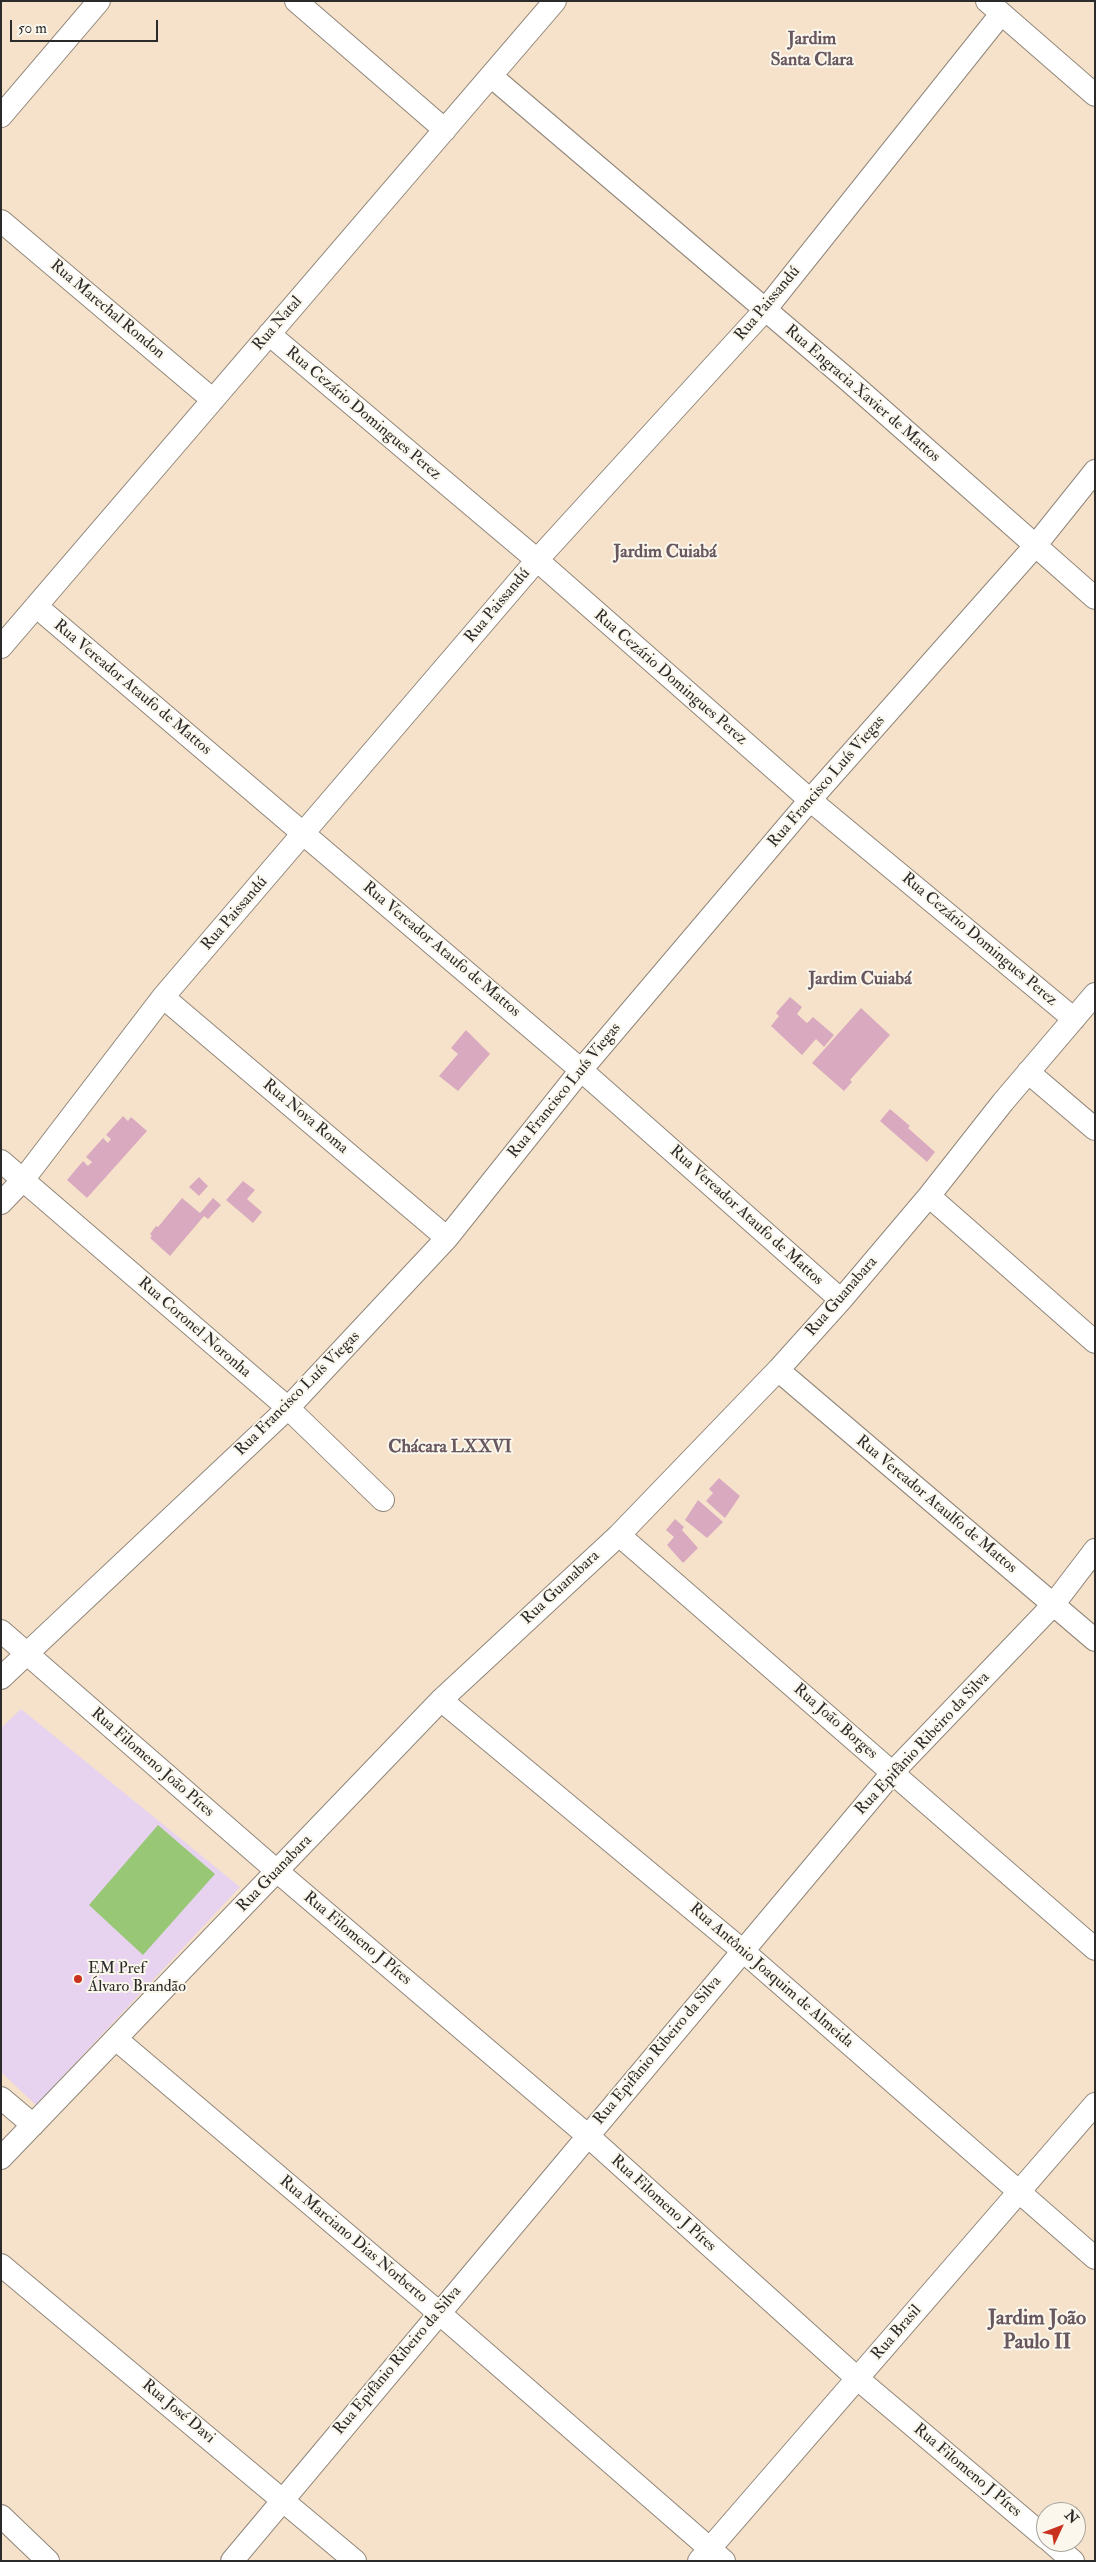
<!DOCTYPE html>
<meta charset="utf-8">
<style>
body{margin:0}
#map{position:relative;width:1096px;height:2562px;overflow:hidden;background:#f6e2ca;font-family:"IM FELL Double Pica",serif}
canvas{display:block}
.frame{position:absolute;inset:0;border:2px solid #2b2b2b;pointer-events:none}
.north{position:absolute;left:1036px;top:2502px;width:50px;height:50px;box-sizing:border-box;background:#fbf7ec;border:1px solid #a8a59f;border-radius:50%;rotate:47deg;font-size:14px;font-weight:700;line-height:20px;text-align:center;color:#2b2b2b}
.north::after{content:'';display:block;margin:auto;width:18px;height:22px;background:#c8321e;clip-path:polygon(50% 0,100% 100%,50% 72%,0 100%)}
.scale{position:absolute;left:10px;top:20px;width:148px;height:22px;box-sizing:border-box;border:2px solid #2b2b2b;border-top:0;padding-left:6px;font-size:15px;line-height:18px;white-space:nowrap;color:#2b2b2b;-webkit-text-stroke:4px #fbf7ec;paint-order:stroke}
</style>
<div id="map">
<canvas width="1096" height="2562"></canvas>
<div class="frame"></div>
<div class="north">N</div>
<div class="scale">50 m</div>
</div>
<script>
const g = document.querySelector('canvas').getContext('2d');
g.lineJoin = 'round';
function paint(path, color) {
  g.fillStyle = color;
  g.fill(path, 'evenodd');
}
function shape(rows) {
  const path = new Path2D();
  for (const r of rows) {
    path.moveTo(r[0], r[1]);
    for (let i = 2; i < r.length; i += 2) path.lineTo(r[i], r[i + 1]);
  }
  return path;
}
function strokePath(path, color, width, dash) {
  g.strokeStyle = color;
  g.lineWidth = width;
  g.lineCap = dash ? 'butt' : 'round';
  g.setLineDash(dash || []);
  g.stroke(path);
}
function drawText(font, color, halo, rows, align = 'center') {
  g.font = font + ' "IM FELL Double Pica",serif';
  g.lineWidth = 4;
  g.setLineDash([]);
  g.textBaseline = 'middle';
  g.strokeStyle = halo;
  g.fillStyle = color;
  for (const [text, x, y, turn = 0] of rows) {
    g.save();
    g.translate(x, y);
    g.rotate((+turn || 0) * Math.PI / 180);
    g.textAlign = isNaN(turn) ? turn : align;
    if (halo) g.strokeText(text, 0, 0);
    g.fillText(text, 0, 0);
    g.restore();
  }
}
const built = shape([
 [21,1709,240,1887,36,2105,1,2072,1,1728]
]);
const green = shape([
 [158,1825,215,1874,143,1955,89,1905]
]);
const building = shape([
 [790,997,802,1007,797,1014,807,1023,813,1017,834,1035,824,1047,816,1039,802,1055,771,1026,779,1016,776,1013],
 [861,1008,890,1035,850,1080,852,1082,844,1091,812,1063],
 [466,1030,490,1054,458,1091,439,1076,458,1054,451,1048],
 [890,1109,910,1126,908,1128,935,1152,927,1162,880,1121],
 [123,1116,128,1121,131,1117,147,1131,87,1198,67,1180,83,1161,88,1166,92,1162,86,1157,103,1138,108,1143,111,1139,106,1135],
 [199,1177,208,1186,199,1196,189,1187],
 [243,1181,255,1190,247,1199,262,1212,253,1223,226,1200],
 [182,1198,200,1213,213,1198,221,1205,208,1219,204,1216,170,1256,150,1238,152,1236,150,1234,156,1226,158,1227],
 [719,1478,740,1496,725,1518,706,1501,713,1493,709,1489],
 [698,1500,723,1522,707,1538,685,1520],
 [675,1519,684,1527,682,1530,698,1548,683,1563,667,1545,674,1537,666,1530]
]);
const minor = shape([
 [296,1,445,130],
 [987,1,1095,95],
 [491,76,848,380,1095,598],
 [1,116,99,1],
 [1,221,213,400],
 [269,334,537,560,810,800,1074,1019],
 [36,606,581,1070,841,1300],
 [1,647,555,1],
 [163,997,447,1238],
 [1028,1072,1095,1129],
 [1,1161,288,1408,383,1500],
 [929,1196,1095,1342],
 [1,1203,23,1180,163,997,537,560,765,310,1001,14],
 [778,1370,1095,1640],
 [619,1535,1095,1949],
 [1,1631,278,1872,587,2135,858,2379,1046,2538],
 [1,1678,288,1408,447,1238,581,1070,810,800,1035,546,1095,471],
 [441,1700,743,1951,1095,2258],
 [116,2039,438,2312,724,2561],
 [1,2098,33,2125],
 [1,2158,441,1700,619,1535,778,1370,841,1300,929,1196,1003,1102,1095,994],
 [1,2265,355,2561],
 [1,2516,48,2561],
 [1051,2542,1073,2561],
 [232,2561,893,1772,1053,1605,1095,1550],
 [699,2561,1095,2104]
]);
const markers = [
 [78,1979,5,"#c8321e"]
];
const streetNames = [
 ["Rua Paissandú",768,304,-50],
 ["Rua Marechal Rondon",107,310,40],
 ["Rua Natal",278,324,-49],
 ["Rua Engracia Xavier de Mattos",862,394,41],
 ["Rua Cezário Domingues Perez",363,414,40],
 ["Rua Paissandú",498,606,-50],
 ["Rua Cezário Domingues Perez",670,678,41],
 ["Rua Vereador Ataufo de Mattos",132,688,40],
 ["Rua Francisco Luís Viegas",827,782,-49],
 ["Rua Paissandú",235,914,-49],
 ["Rua Cezário Domingues Perez",979,940,40],
 ["Rua Vereador Ataufo de Mattos",441,950,40],
 ["Rua Francisco Luís Viegas",565,1091,-51],
 ["Rua Nova Roma",305,1117,40],
 ["Rua Vereador Ataufo de Mattos",746,1216,42],
 ["Rua Guanabara",842,1297,-49],
 ["Rua Coronel Noronha",194,1328,41],
 ["Rua Francisco Luís Viegas",298,1394,-45],
 ["Rua Vereador Ataulfo de Mattos",936,1505,40],
 ["Rua Guanabara",561,1588,-43],
 ["Rua João Borges",835,1722,41],
 ["Rua Epifânio Ribeiro da Silva",923,1744,-47],
 ["Rua Filomeno João Píres",152,1763,41],
 ["Rua Guanabara",275,1874,-46],
 ["Rua Filomeno J Píres",357,1939,40],
 ["Rua Antônio Joaquim de Almeida",771,1976,41],
 ["Rua Epifânio Ribeiro da Silva",658,2051,-50],
 ["Rua Filomeno J Píres",663,2204,42],
 ["Rua Marciano Dias Norberto",353,2240,40],
 ["Rua Brasil",897,2333,-49],
 ["Rua Epifânio Ribeiro da Silva",398,2361,-50],
 ["Rua José Davi",178,2412,40],
 ["Rua Filomeno J Píres",967,2471,40]
];
const poiNames = [
 ["EM Pref",88,1970],
 ["Álvaro Brandão",88,1988]
];
const neighbourhoodNames = [
 ["Jardim",812,40],
 ["Santa Clara",812,61],
 ["Jardim Cuiabá",665,553],
 ["Jardim Cuiabá",860,980],
 ["Chácara LXXVI",450,1448]
];
const districtNames = [
 ["Jardim João",1037,2319],
 ["Paulo II",1037,2343]
];
paint(built, '#e7d2ef');
paint(green, '#98c776');
paint(building, '#d9aabf');
strokePath(minor, '#90867a', 24);
strokePath(minor, '#fff', 22);
for (const [x, y, r, color] of markers) {
  const dot = new Path2D();
  dot.arc(x, y, r, 0, 2 * Math.PI);
  g.fillStyle = color;
  g.fill(dot);
  strokePath(dot, '#fbf7ec', 2);
}
drawText('16px', '#2b2b2b', '#fbf7ec', streetNames);
drawText('16px', '#2b2b2b', '#fbf7ec', poiNames, 'left');
drawText('bold 18px', '#68575f', '#fbf7ec', neighbourhoodNames);
drawText('bold 21px', '#68575f', '#fbf7ec', districtNames);
</script>
